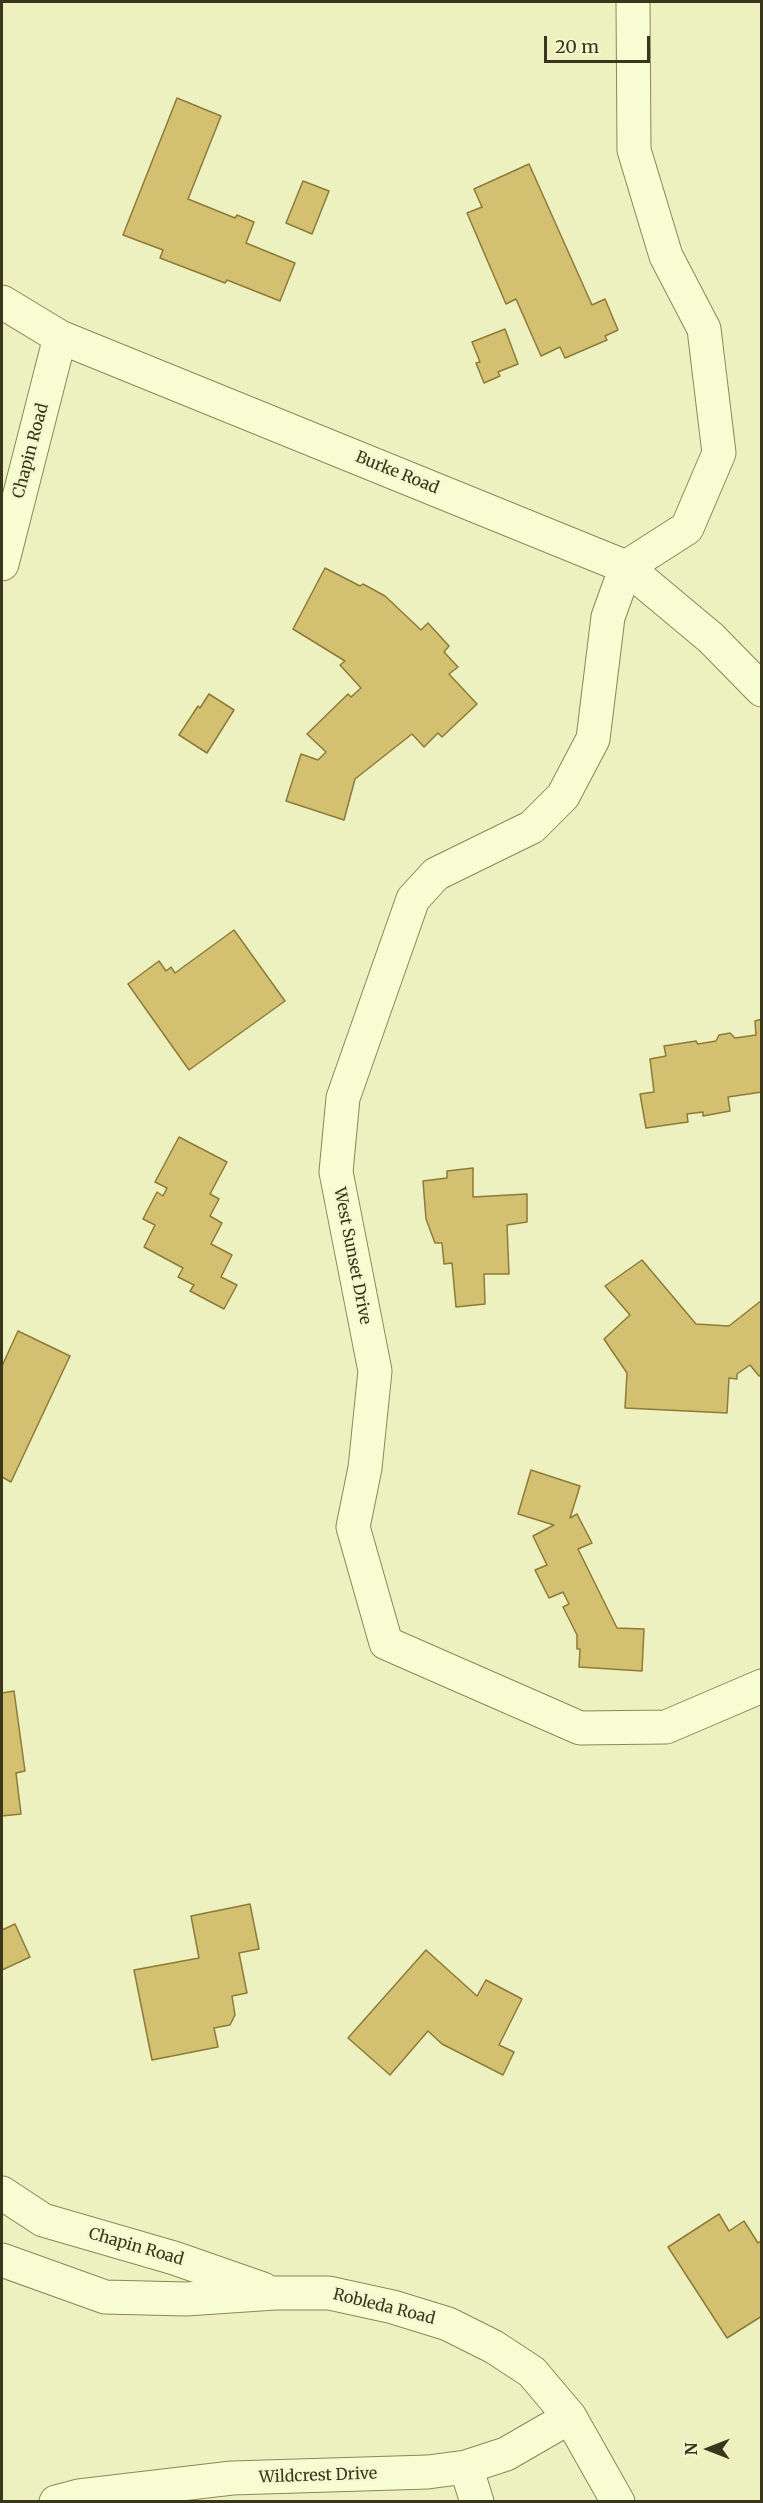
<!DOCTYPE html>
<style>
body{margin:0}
#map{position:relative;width:763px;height:2503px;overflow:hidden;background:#edf1bf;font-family:Merriweather,serif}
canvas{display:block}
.frame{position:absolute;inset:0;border:3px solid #3a361c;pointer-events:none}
.north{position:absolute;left:679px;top:2419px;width:60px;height:60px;-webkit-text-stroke:4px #f4f8cf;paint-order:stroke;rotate:270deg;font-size:16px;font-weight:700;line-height:24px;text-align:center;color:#3a361c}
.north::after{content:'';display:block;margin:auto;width:21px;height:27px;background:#3a361c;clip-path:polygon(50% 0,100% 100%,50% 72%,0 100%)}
.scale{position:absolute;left:544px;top:36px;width:106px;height:27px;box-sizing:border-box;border:3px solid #3a361c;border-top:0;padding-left:8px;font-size:18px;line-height:21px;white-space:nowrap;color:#3a361c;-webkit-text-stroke:4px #f4f8cf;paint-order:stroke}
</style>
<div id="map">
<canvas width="763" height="2503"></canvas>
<div class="frame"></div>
<div class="north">N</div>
<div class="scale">20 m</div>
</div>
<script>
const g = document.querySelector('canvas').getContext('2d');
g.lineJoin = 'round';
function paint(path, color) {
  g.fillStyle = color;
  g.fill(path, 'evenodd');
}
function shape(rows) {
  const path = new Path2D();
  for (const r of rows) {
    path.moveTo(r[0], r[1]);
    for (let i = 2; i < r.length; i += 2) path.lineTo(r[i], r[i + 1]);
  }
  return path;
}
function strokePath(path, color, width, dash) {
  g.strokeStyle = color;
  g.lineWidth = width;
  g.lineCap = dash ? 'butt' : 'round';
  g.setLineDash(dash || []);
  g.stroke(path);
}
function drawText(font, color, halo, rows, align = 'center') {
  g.font = font + ' Merriweather,serif';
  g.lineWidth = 4.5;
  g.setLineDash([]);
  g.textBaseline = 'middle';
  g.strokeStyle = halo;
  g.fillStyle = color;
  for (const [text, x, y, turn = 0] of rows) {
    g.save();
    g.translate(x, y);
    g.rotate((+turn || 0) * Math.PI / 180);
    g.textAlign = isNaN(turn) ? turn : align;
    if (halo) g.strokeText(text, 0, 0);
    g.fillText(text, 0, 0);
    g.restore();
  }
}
const building = shape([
 [177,98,221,116,188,199,235,218,237,215,254,222,246,243,295,263,280,301,227,280,225,283,160,258,163,250,123,235,177,98],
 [529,164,592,305,605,299,618,330,605,336,607,340,565,358,560,347,541,356,516,299,506,304,467,213,482,207,474,189,529,164],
 [303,181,329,191,312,234,286,223,303,181],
 [505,329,518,364,498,372,500,376,484,383,476,363,480,362,472,342,505,329],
 [325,568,360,586,363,584,385,596,421,630,428,623,449,646,444,652,458,667,449,674,477,704,442,737,438,733,424,747,412,734,355,779,344,820,286,801,301,754,318,760,326,752,307,734,348,694,351,697,361,688,340,665,345,661,293,629,325,568],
 [209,694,234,710,207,753,179,735,198,706,200,708,209,694],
 [234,930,285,1001,189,1070,128,984,159,961,166,971,171,967,175,973,234,930],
 [762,1019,762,1092,728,1097,730,1111,703,1116,703,1112,687,1114,688,1122,646,1128,640,1094,654,1092,650,1059,666,1056,664,1046,696,1041,698,1044,716,1041,719,1035,730,1033,735,1038,756,1035,755,1021,762,1019],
 [179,1137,227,1162,210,1194,219,1199,210,1216,222,1223,211,1244,232,1255,221,1277,237,1285,224,1309,190,1291,194,1285,178,1277,183,1268,144,1247,155,1225,143,1219,157,1192,163,1196,167,1188,155,1182,179,1137],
 [473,1168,473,1197,527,1194,527,1222,507,1225,509,1274,484,1274,485,1304,456,1307,452,1263,444,1264,442,1243,435,1243,426,1219,423,1181,447,1178,447,1171,473,1168],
 [642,1260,696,1324,729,1326,762,1300,762,1374,759,1376,750,1365,737,1374,737,1379,729,1378,727,1413,625,1408,627,1373,604,1339,630,1315,605,1286,642,1260],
 [18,1331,70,1356,11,1482,2,1477,2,1366,18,1331],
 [531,1470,580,1486,570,1518,577,1514,592,1543,578,1549,617,1628,644,1629,642,1671,579,1667,580,1649,577,1649,577,1635,563,1607,569,1604,563,1592,549,1598,535,1570,547,1565,533,1536,554,1525,518,1514,531,1470],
 [14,1691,25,1771,16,1773,21,1814,2,1816,2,1693,14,1691],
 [250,1904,259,1949,239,1953,247,1993,232,1996,235,2015,230,2025,214,2028,218,2047,152,2060,134,1970,199,1958,191,1916,250,1904],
 [15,1924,30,1957,2,1970,2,1930,15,1924],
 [426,1950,477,1996,486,1980,522,1999,499,2045,514,2052,503,2075,442,2044,428,2031,390,2075,348,2038,426,1950],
 [719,2214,729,2231,744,2221,758,2243,762,2240,762,2316,727,2338,668,2247,719,2214]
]);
const minor = shape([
 [2,302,60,337,626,567,711,638,762,690],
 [2,564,60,337],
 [626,567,608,617,593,739,563,796,532,827,436,874,413,899,343,1098,336,1172,375,1371,365,1468,353,1527,386,1643,580,1728,666,1727,762,1686],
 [626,567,687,528,719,453,704,329,666,256,634,150,633,2],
 [2,2193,43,2220,174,2258,263,2289],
 [2,2260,105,2297,186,2299,275,2293,329,2293,393,2307,448,2324,494,2347,532,2372,570,2417,618,2502],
 [466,2467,477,2502],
 [56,2502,79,2496,232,2478,428,2472,466,2467,506,2454,570,2417]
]);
const streetNames = [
 ["Chapin Road",31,451,-75],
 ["Burke Road",397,473,22],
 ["West Sunset Drive",352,1256,79],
 ["Chapin Road",136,2247,16],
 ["Robleda Road",384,2307,14],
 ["Wildcrest Drive",318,2476,-2]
];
paint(building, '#d3c071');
strokePath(building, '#8d7b39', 1.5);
strokePath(minor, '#8c8756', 35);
strokePath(minor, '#f8fcd3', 33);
drawText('16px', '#3a361c', '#f4f8cf', streetNames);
</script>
